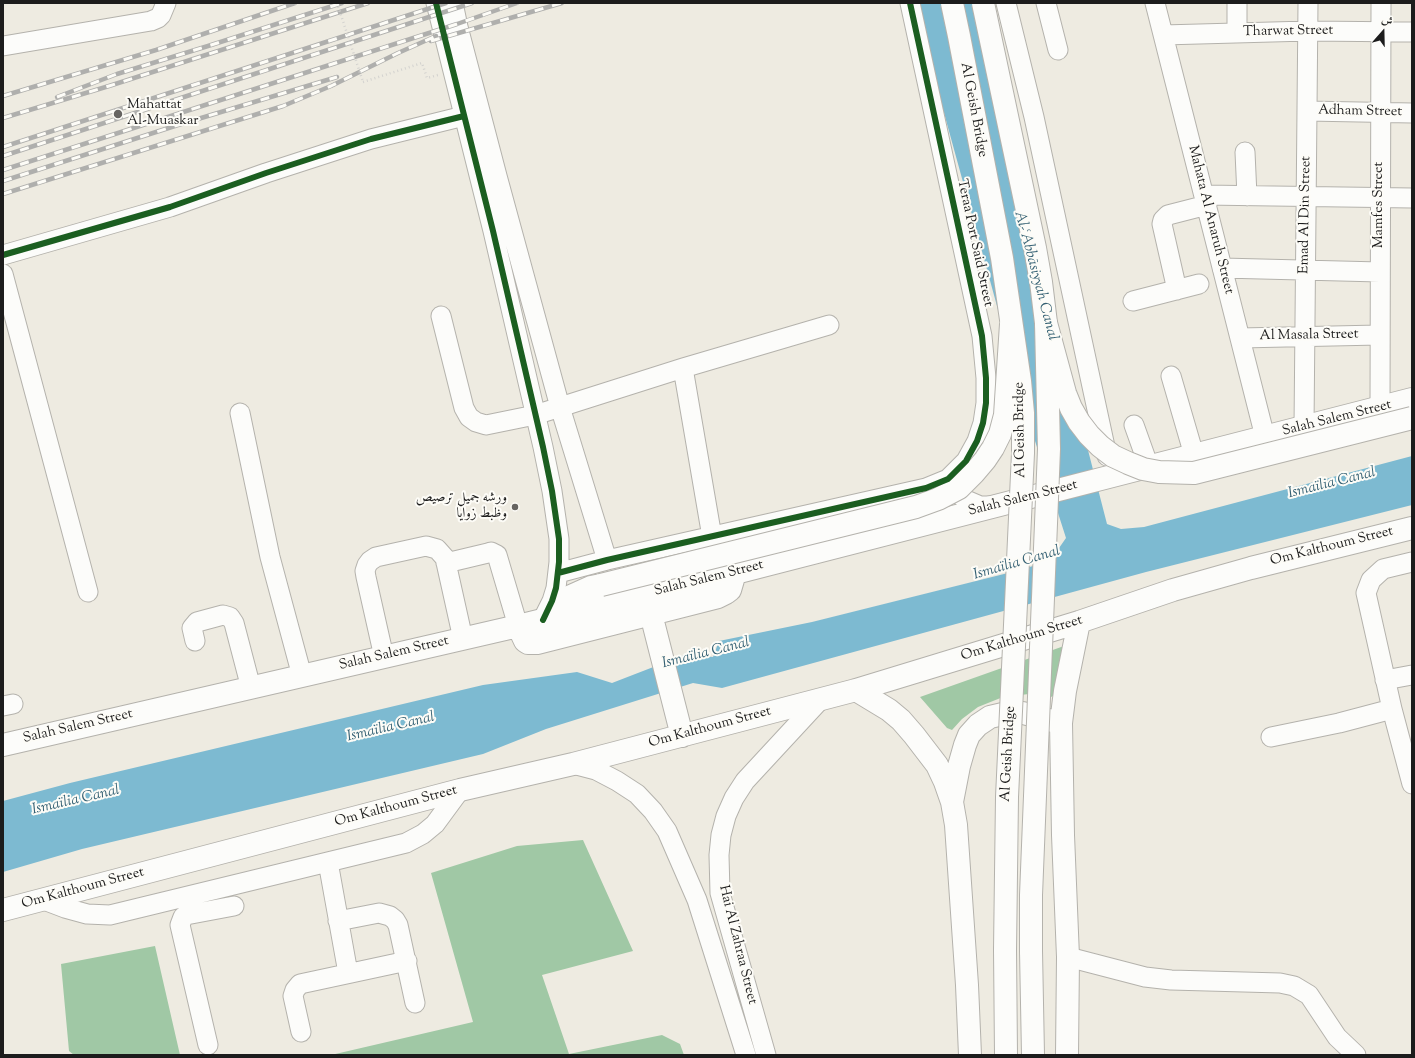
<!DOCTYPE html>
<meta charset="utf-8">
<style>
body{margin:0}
#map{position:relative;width:1415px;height:1058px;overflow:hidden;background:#eeebe1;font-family:"Sorts Mill Goudy",Amiri,serif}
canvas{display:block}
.frame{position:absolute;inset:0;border:4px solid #1c1c1c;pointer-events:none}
.north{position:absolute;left:1363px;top:12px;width:40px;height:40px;-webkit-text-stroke:3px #fdfcf7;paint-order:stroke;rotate:20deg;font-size:11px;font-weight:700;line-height:16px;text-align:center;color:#1c1c1c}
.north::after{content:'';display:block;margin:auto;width:14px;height:18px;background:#1c1c1c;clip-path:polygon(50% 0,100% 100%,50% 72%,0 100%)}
</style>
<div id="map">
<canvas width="1415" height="1058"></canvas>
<div class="frame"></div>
<div class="north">ش</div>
</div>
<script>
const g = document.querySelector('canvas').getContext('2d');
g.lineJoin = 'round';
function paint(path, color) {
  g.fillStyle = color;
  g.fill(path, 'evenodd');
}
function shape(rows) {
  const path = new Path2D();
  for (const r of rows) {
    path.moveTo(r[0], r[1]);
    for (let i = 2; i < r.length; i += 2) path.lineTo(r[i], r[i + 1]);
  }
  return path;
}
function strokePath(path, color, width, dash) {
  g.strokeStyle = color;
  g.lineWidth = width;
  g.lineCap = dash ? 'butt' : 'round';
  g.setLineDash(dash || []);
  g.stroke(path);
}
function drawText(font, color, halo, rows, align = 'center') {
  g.font = font + ' "Sorts Mill Goudy",Amiri,serif';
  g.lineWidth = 4;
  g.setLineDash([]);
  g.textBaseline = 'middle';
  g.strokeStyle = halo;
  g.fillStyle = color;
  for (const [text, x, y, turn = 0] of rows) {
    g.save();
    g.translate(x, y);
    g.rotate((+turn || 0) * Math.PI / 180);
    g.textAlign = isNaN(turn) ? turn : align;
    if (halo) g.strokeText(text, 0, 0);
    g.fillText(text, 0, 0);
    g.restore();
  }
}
const forest = shape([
 [1064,646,1053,696,1051,697,1048,698,1029,694,1003,697,978,707,962,719,952,730,947,728,920,697],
 [583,840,633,951,542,975,569,1054,662,1035,680,1044,684,1055,331,1055,473,1022,431,873,517,846],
 [155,946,180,1055,74,1055,69,1051,61,964]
]);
const water = shape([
 [915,3,973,3,1107,524,1121,529,1144,527,1412,456,1412,505,1146,572,722,688,693,683,546,729,483,754,82,849,3,872,3,801,70,783,483,685,577,672,612,683,687,654,713,657,719,641,812,622,1016,571,1050,561,1066,538,1028,419,924,40]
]);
const path = shape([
 [363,82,422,63,427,78,438,75]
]);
const minor = shape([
 [436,3,493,231,543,447,552,491,559,539,559,562,556,588,552,601,543,619],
 [453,3,458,27,497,176,560,407,607,560],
 [1006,3,1034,117,1107,456],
 [1046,3,1058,50],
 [1155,3,1265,437],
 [1237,33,1237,3],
 [1163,35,1308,31,1412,32],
 [3,46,151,21,158,18,161,15,166,3],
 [1307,111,1412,113],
 [1245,152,1247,196],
 [1204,195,1412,198],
 [3,255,170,207,266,173,371,139,464,116],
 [1222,268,1380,272],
 [3,274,88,592],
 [1177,290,1162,224,1163,220,1168,215,1207,205],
 [1133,301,1199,284],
 [441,316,464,408,469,417,476,422,486,425,535,415,683,368,829,325],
 [1240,338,1379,335],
 [683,368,712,537],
 [1171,376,1194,455],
 [1380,408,1381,3],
 [240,413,270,557,302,676],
 [1134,425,1149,467],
 [1304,427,1308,3],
 [948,479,955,491,966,500,980,506,993,506],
 [1412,562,1383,569,1371,580,1366,593,1392,709,1412,784],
 [446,563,488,553,491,552,497,555,518,626],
 [558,573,607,560,926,488,948,479,966,461,977,441,983,423,986,403,986,378,982,336,910,3],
 [195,641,192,628,197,622,223,615,230,617,234,623,251,688],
 [384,657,366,577,365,571,367,565,370,561,376,557,426,546,437,549,445,558,463,639],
 [1385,680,1412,675],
 [3,706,13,704],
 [1271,737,1339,723,1392,709],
 [573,764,596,770,617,781,637,794,653,811,667,831,697,900,746,1055],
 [328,862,348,973],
 [44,900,65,908,87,914,110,915,406,843,423,834,435,824,460,790],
 [338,921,379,913,390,916,395,920,398,925,415,1003],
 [1068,957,1145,977,1171,980,1280,983,1294,986,1309,995,1337,1037,1356,1055],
 [301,1032,293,996,295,990,300,984,407,961],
 [208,1045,180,925,183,917,186,915,234,906],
 [766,1055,720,893,719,855,721,835,726,816,734,798,745,781,820,700]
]);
const major = shape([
 [1005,950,1006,1055],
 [1031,951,1033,1055]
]);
const highway = shape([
 [651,614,682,736],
 [549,618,563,602,571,596,591,587,601,585],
 [518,626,525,641,528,643,537,643,718,597,726,593,730,590,735,573],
 [856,690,889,710,901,720,914,735,937,765,945,782,952,802,956,825,967,985,970,1055],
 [3,745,518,626,735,573,1412,399],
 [952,802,959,766,965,745,969,735,978,725,990,717,1007,713,1023,713,1056,722],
 [3,910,460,790,573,764,856,690,1079,622,1173,590,1251,568,1412,528],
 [1067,1055,1068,957,1063,835,1061,723,1065,691,1079,622]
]);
const rail = shape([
 [431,41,562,3],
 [3,96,156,50,295,3],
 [57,97,117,74,208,46,342,3],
 [3,118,109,86,368,3],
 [3,147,446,3],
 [3,156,472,3],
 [3,170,457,24,517,3],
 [3,181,178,125,337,77],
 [3,194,283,106,331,86,398,53,436,36]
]);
const pathBridge = shape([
 [337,3,363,82]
]);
const majorBridge = shape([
 [952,3,959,36,1002,258,1020,381,1023,413,1023,453,1007,797,1005,950],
 [983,3,1035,248,1041,282,1046,323,1049,449,1031,895,1031,951]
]);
const highwayBridge = shape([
 [1046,323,1065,393,1071,408,1079,422,1089,435,1100,446,1113,456,1128,463,1143,469,1159,472,1194,473,1412,418],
 [601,585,916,507,938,499,959,488,974,473,985,460,993,448,1000,434,1005,415,1011,324]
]);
const cycleway = shape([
 [436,3,493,231,543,447,552,491,559,539,559,562,556,588,552,601,543,620],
 [3,255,170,207,266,173,371,139,464,116],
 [558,573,607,560,926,488,948,479,966,461,977,441,983,423,986,403,986,378,982,336,910,3]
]);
const markers = [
 [118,114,5,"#666461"],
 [515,507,4,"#666461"]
];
const streetNames = [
 ["Tharwat Street",1288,32,-1],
 ["Al Geish Bridge",973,110,79],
 ["Adham Street",1360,112,1],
 ["Mamfes Street",1380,205,-90],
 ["Emad Al Din Street",1306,215,-89],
 ["Mahata Al Anaruh Street",1210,220,76],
 ["Teraa Port Said Street",974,243,78],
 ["Al Masala Street",1309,336,-1],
 ["Salah Salem Street",1337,419,-14],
 ["Al Geish Bridge",1021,430,-91],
 ["Salah Salem Street",1023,499,-14],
 ["Om Kalthoum Street",1332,547,-14],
 ["Salah Salem Street",709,579,-14],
 ["Om Kalthoum Street",1022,639,-17],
 ["Salah Salem Street",394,654,-13],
 ["Salah Salem Street",78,727,-13],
 ["Om Kalthoum Street",710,728,-15],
 ["Al Geish Bridge",1009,754,-87],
 ["Om Kalthoum Street",396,807,-15],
 ["Om Kalthoum Street",83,889,-15],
 ["Hai Al Zahraa Street",737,945,76]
];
const poiNames = [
 ["Mahattat",127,106],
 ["Al-Muaskar",127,122],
 ["ورشه جميل ترصيص",507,499,"right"],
 ["وظبط زوايا",507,515,"right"]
];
const waterNames = [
 ["Al-ʿAbbāsiyyah Canal",1035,276,75],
 ["Ismaïlia Canal",1332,484,-14],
 ["Ismaïlia Canal",1017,564,-16],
 ["Ismaïlia Canal",706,654,-14],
 ["Ismaïlia Canal",391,728,-13],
 ["Ismaïlia Canal",76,801,-13]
];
paint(forest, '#a0c8a5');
paint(water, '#7dbad1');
strokePath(minor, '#b4b2ac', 21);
strokePath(major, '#b4b2ac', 24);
strokePath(highway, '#b4b2ac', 24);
strokePath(path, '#d3d2cf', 2.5, [1, 3]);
strokePath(minor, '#fcfcfa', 19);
strokePath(major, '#fcfcfa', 22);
strokePath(highway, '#fcfcfa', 22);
strokePath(rail, '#afafad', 4.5);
strokePath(rail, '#fdfcf7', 3, [9]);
strokePath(majorBridge, '#b4b2ac', 24, []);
strokePath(highwayBridge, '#b4b2ac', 24, []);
strokePath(pathBridge, '#d3d2cf', 2.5, [1, 3]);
strokePath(majorBridge, '#fcfcfa', 22);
strokePath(highwayBridge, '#fcfcfa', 22);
strokePath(cycleway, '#1b5e20', 6);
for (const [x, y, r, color] of markers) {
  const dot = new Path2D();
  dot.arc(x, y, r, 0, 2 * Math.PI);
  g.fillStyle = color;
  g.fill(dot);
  strokePath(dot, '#fdfcf7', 1.5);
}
drawText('14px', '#1c1c1c', '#fdfcf7', streetNames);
drawText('14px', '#1c1c1c', '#fdfcf7', poiNames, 'left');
drawText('italic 15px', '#346073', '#fdfcf7', waterNames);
</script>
